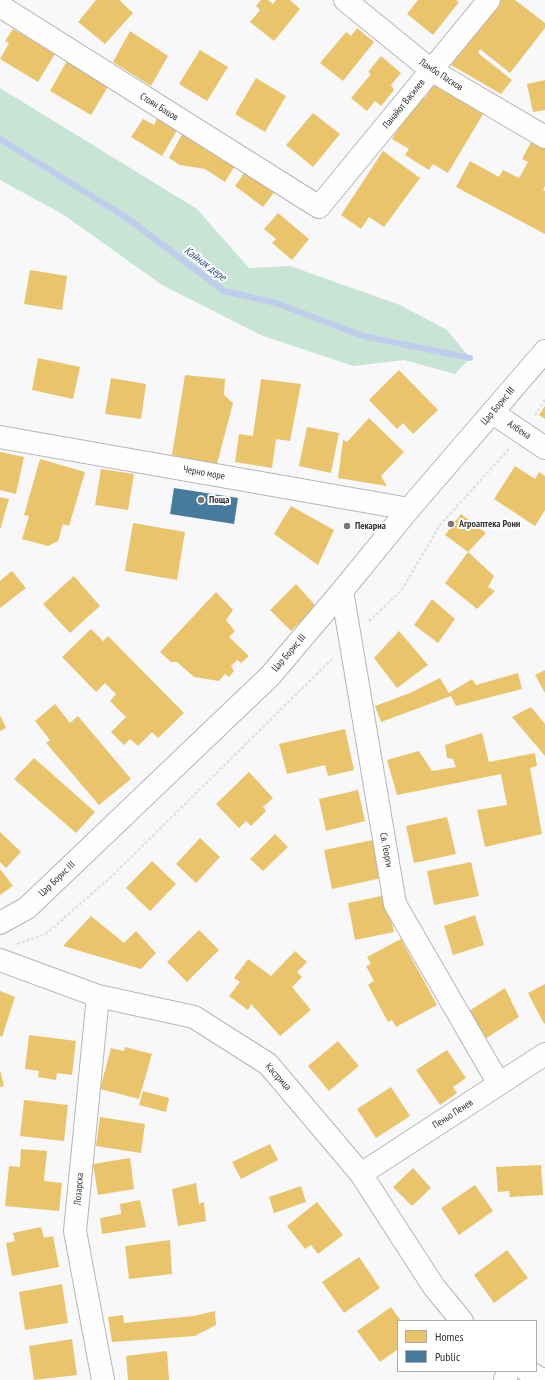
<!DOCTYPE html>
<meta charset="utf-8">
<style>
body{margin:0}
#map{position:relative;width:545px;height:1380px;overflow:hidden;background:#f8f8fa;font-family:"PT Sans Narrow",sans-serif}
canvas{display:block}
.legend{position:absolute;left:397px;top:1320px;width:140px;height:52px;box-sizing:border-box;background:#fff;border:1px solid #adadae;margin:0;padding:5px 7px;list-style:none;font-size:12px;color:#333334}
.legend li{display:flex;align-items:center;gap:8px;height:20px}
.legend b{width:20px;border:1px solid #adadae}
</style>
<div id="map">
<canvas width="545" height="1380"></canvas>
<ul class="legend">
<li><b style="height:11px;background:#e9c46a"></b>Homes</li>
<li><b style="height:11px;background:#457b9d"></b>Public</li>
</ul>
</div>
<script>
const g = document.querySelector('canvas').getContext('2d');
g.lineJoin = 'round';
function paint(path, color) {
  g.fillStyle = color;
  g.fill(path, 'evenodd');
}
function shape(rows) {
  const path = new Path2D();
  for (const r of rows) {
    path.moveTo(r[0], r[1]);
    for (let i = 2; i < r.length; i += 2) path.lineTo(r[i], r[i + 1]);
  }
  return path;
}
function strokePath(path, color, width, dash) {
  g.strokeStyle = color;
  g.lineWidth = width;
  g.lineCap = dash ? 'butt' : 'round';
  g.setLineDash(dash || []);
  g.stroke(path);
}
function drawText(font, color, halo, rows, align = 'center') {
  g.font = font + ' "PT Sans Narrow",sans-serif';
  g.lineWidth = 4;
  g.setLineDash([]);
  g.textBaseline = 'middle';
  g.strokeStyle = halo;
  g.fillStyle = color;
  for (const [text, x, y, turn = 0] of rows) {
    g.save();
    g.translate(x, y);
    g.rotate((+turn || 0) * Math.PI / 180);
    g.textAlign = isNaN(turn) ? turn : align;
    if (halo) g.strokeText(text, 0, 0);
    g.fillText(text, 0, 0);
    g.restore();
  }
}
const forest = shape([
 [0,88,197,209,249,268,290,266,400,305,447,330,470,358,455,374,404,360,353,366,263,336,162,285,64,215,0,180]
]);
const homes = shape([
 [96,0,119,0,133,13,105,44,78,22],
 [261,0,268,0,273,4,276,0,290,0,300,9,274,41,250,22,260,10,256,6],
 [418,0,456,0,459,2,433,35,407,14],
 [500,0,515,0,545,23,545,28,510,73,480,49,478,53,512,80,501,94,451,65],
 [357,28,374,42,343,81,320,63,346,32,351,36],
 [13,29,55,54,38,82,0,59,9,43,5,41],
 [130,31,168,56,151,86,113,62],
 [200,50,228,67,207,101,179,84],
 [381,56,401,73,391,85,394,90,381,106,375,101,367,111,351,98,371,74,368,72],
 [68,59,109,85,91,115,50,91],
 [256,78,286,96,265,132,235,114],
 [436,80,486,109,448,173,433,164,429,170,405,155,409,149,392,139,419,94,425,98],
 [545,80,545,110,533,112,527,84],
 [313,113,340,134,313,167,286,145],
 [159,115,179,127,162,156,131,137,143,119,154,125],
 [184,131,236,164,225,182,205,169,180,165,169,158],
 [531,142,545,149,545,186,543,190,545,191,545,234,456,187,470,161,499,177,503,170,519,178,528,162,522,159],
 [383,151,420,178,384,227,369,217,361,229,341,215],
 [247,169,276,190,263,207,235,186],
 [278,213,309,239,292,260,272,243,276,239,264,229],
 [30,270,67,276,62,310,24,304],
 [38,358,80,367,73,399,32,390],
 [399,370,438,410,413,434,403,423,397,429,369,400],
 [185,375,225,379,224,395,233,403,217,464,172,455],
 [111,378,146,384,141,419,105,414],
 [261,379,301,384,290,441,276,439,272,468,235,462,239,434,253,436],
 [545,406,545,419,539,415],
 [369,418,404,452,381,476,387,486,338,478,343,440,347,442],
 [307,427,339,433,331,473,299,466],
 [0,452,24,457,16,494,0,490],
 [40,459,85,472,69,526,63,524,58,541,48,546,22,539,29,516,24,515],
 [515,466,535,479,539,472,545,476,545,510,535,526,494,499],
 [101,469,134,474,128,510,95,505],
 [0,497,9,499,0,530],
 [291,506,334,530,318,565,274,534],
 [461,514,486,533,468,552,494,576,488,587,495,591,477,609,445,583,468,552,445,535],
 [133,523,185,532,177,580,125,571],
 [12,571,26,588,0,608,0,581],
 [74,576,100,606,70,633,43,604],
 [296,584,316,606,291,631,270,610],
 [216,592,233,610,226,620,235,631,229,637,249,656,241,663,237,660,231,666,234,671,229,677,225,674,219,681,194,677,177,662,171,662,160,652],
 [432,599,455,619,438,643,414,625],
 [91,629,103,641,108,636,184,713,158,738,152,732,138,746,130,739,124,745,111,732,126,717,110,701,116,694,105,683,96,692,62,657],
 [399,631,428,665,397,688,374,658],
 [545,670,545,693,535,675],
 [518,673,522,689,456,706,451,696,381,722,375,706,410,693,440,678,449,693,472,679,476,685],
 [55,704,70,723,78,716,131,779,99,805,46,743,50,740,35,721],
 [531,707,545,724,545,756,512,717],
 [0,715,6,728,0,731],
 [345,729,354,770,328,776,325,765,287,774,279,744],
 [482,733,489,762,535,753,537,766,530,768,542,834,485,847,477,810,507,805,501,774,397,795,387,760,419,751,432,771,456,767,453,759,447,758,445,745],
 [34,758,95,812,76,833,14,779],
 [249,772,273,798,263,807,266,811,251,826,246,821,239,828,216,804],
 [358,790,365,821,326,831,319,799],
 [447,817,456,854,414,863,406,826],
 [0,832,21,852,6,868,0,862],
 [275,834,288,847,263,871,250,859],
 [200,838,220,857,196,883,176,864],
 [373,840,381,878,332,889,324,850],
 [152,861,176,884,150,911,126,888],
 [471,862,479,896,434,905,427,871],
 [0,869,13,886,0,895],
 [386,895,394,932,355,940,348,903],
 [475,915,484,945,453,955,444,926],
 [91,916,124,943,136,931,156,953,141,969,63,946],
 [199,930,219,950,187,982,167,962],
 [401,939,437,1005,396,1027,392,1020,388,1022,368,985,374,981,366,966,371,964,367,957],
 [295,951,307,962,297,972,302,977,292,987,311,1010,280,1036,251,1004,248,1010,229,996,240,982,234,978,248,959,271,976],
 [545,984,545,1023,544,1024,528,993],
 [505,988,519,1017,485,1039,469,1011],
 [0,991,15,997,2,1037,0,1036],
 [29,1035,76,1041,72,1075,57,1073,56,1080,38,1077,39,1071,25,1069],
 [338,1041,359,1066,329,1091,308,1066],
 [125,1047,152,1054,139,1099,100,1089,111,1048,124,1051],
 [447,1050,466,1078,453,1087,457,1093,440,1105,416,1070],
 [0,1070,4,1086,0,1087],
 [391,1087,410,1116,376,1138,357,1109],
 [143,1091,169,1098,166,1112,139,1105],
 [24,1100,68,1105,64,1141,20,1136],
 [100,1117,145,1124,141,1153,96,1146],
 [270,1144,278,1160,241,1179,232,1162],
 [21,1149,47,1151,44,1181,62,1183,59,1211,5,1206,9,1166,20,1167],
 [130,1158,134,1189,98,1195,93,1164],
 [541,1165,543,1195,510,1197,509,1191,498,1192,496,1167],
 [413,1168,431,1188,412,1206,393,1187],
 [196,1183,199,1204,204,1202,206,1221,178,1226,172,1189],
 [475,1185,493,1211,459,1235,441,1208],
 [301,1186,306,1202,274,1213,269,1197],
 [140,1200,146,1227,102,1234,100,1218,121,1214,120,1204],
 [317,1202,343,1235,318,1254,311,1245,305,1249,287,1226],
 [41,1227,44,1238,53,1236,59,1267,12,1276,6,1243,15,1241,13,1233],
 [170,1240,172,1274,129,1279,125,1246],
 [507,1250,528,1278,494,1303,474,1275],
 [359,1257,380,1288,344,1313,322,1282],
 [62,1284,68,1323,25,1330,19,1292],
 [391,1307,401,1321,398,1321,398,1349,380,1362,357,1331],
 [215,1311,216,1325,195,1336,112,1342,108,1317,123,1315,124,1323,194,1316],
 [72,1339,77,1375,34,1380,29,1346],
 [167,1351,169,1380,128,1380,126,1356]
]);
const public = shape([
 [174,488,238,498,234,524,170,514]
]);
const stream = shape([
 [0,139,127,218,224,291,276,303,363,336,470,358]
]);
const path = shape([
 [535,415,545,400],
 [369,621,401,591,440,525,509,449],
 [17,944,46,934,113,875,332,659]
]);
const minor = shape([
 [345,0,431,70,545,137],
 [0,6,319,207,489,0],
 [493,413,545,448],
 [0,437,409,509],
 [342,591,395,904,499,1084],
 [0,923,27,908,270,676,342,591,409,509,545,351],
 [0,960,98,996,194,1017,268,1064,361,1174,434,1287,462,1321],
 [98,996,75,1231,103,1380],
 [361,1174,545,1054],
 [527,1371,543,1380],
 [505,1380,508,1371]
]);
const markers = [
 [201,500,4,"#787879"],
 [451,524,4,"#787879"],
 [347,526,4,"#787879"]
];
const streetNames = [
 ["Ламбо Пасков",441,75,33],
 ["Панайот Василев",404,104,-51],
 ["Стоян Бацов",159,107,32],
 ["Цар Борис III",498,406,-50],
 ["Албена",519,430,34],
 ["Черно море",204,473,10],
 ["Цар Борис III",289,653,-49],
 ["Св. Георги",386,850,80],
 ["Цар Борис III",57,879,-44],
 ["Кастрица",278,1077,48],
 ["Пеньо Пенев",453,1114,-33],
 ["Лозарска",79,1189,-85]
];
const poiNames = [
 ["Поща",209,500],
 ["Агроаптека Рони",459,524],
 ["Пекарна",355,526]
];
const waterNames = [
 ["Кайнак дере",205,264,37]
];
paint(forest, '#c7e4d5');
paint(homes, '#e9c46a');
paint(public, '#457b9d');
strokePath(stream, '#bdcdeb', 6);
strokePath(minor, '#b6b6b7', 24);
strokePath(path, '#e1e1e2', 2.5, [3, 2]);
strokePath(minor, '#fefefe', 22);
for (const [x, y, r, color] of markers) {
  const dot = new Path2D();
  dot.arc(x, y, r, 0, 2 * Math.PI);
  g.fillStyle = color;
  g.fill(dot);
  strokePath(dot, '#fff', 1.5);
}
drawText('10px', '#333334', '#fff', streetNames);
drawText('bold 10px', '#333334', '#fff', poiNames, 'left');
drawText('italic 11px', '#314a81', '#fff', waterNames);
</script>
